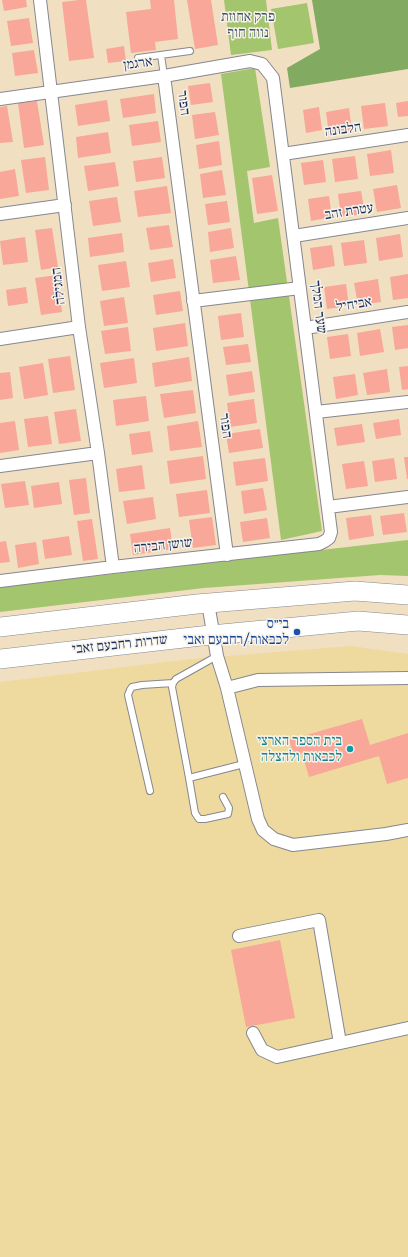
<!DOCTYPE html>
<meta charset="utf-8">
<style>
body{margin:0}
canvas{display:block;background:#f1dfc1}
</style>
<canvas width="408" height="1257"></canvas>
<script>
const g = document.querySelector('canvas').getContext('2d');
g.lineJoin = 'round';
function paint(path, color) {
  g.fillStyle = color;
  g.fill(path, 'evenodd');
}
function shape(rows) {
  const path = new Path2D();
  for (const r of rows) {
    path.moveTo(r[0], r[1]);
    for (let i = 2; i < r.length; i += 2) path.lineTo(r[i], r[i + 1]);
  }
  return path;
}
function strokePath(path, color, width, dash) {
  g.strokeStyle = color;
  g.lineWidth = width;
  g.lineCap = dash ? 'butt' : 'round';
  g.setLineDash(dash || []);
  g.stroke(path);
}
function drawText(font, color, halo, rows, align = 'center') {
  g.font = font + ' "Gentium Book Plus","Frank Ruhl Libre",serif';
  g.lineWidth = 3;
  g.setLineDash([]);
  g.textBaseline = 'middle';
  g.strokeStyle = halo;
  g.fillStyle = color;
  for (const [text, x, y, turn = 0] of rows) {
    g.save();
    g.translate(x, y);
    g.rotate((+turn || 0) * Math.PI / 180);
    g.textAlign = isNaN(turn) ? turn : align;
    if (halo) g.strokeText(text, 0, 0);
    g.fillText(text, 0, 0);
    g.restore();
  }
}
const green = shape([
 [224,0,266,0,272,50,231,55],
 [307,3,314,43,278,49,271,9],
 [255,68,270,167,247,171,254,223,278,218,322,531,281,540,221,74],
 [408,540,408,576,380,575,204,588,0,612,0,587]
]);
const forest = shape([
 [312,0,408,0,408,69,290,88,287,68,320,49]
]);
const sand = shape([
 [351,646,408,654,408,1257,0,1257,0,682,191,659]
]);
const building = shape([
 [2,0,26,0,27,7,4,11],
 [79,0,86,0,94,58,69,61,62,2],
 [150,0,174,0,178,39,155,42,156,50,131,53,126,12,151,9],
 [187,0,211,0,218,45,195,49],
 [29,18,33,43,11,46,7,21],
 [124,46,126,61,108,63,106,49],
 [34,50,38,73,15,76,12,53],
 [210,83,213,102,191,105,188,86],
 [154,94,156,113,123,118,120,99],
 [107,100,110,121,78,126,75,105],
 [37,101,44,145,24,148,18,103],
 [408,101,408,116,398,117,396,103],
 [385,103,388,126,364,129,361,106],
 [7,106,13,142,0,143,0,107],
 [319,107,322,130,306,133,303,110],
 [349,108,352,131,329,135,326,112],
 [215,112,219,135,195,139,192,115],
 [158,121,161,142,132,146,129,125],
 [108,132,111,153,78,158,76,137],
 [219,141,222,165,199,169,196,145],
 [391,150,394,173,370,176,367,154],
 [355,156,358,179,335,182,332,159],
 [45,157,49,190,26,193,21,160],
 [162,157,165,178,136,182,133,161],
 [323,160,326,182,304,185,301,163],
 [115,162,119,186,88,191,84,166],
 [15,169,19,196,0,199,0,172],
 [222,170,226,195,203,198,200,174],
 [272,175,278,211,257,214,252,178],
 [397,185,401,208,377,212,373,189],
 [167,186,171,213,138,217,134,191],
 [361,191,365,214,341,217,338,194],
 [329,196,332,217,311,221,308,199],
 [117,197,121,222,93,226,89,201],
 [227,201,230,222,208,225,205,204],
 [169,225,173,247,150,250,146,228],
 [52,228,58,267,41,270,35,230],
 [231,228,234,248,210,252,208,232],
 [122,233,124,252,90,257,88,238],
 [400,234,403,257,379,261,376,238],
 [25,237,28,262,3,265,0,241],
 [364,240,367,263,344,266,341,243],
 [332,245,335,266,313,270,310,248],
 [236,256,240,280,213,283,210,260],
 [173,259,176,278,151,282,148,263],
 [126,261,130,287,102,291,98,265],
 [408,274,408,298,393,300,390,277],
 [57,275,62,312,41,315,35,278],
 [378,279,381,302,358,305,354,283],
 [346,284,349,306,327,309,324,287],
 [26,287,28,303,8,306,6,290],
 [180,291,183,311,156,315,153,295],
 [124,297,128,323,104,326,100,301],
 [241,313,244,337,221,340,218,316],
 [185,323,188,346,156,351,153,328],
 [408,325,408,348,395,350,392,327],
 [128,327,131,351,105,354,101,331],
 [380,329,384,352,360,356,357,333],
 [348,334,351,356,330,359,327,337],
 [248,344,251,362,226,365,223,347],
 [70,356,75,390,53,393,48,359],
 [189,357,192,381,155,387,152,363],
 [134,358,137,383,104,388,100,363],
 [43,363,48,395,24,399,19,367],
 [408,366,408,389,402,390,399,367],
 [387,369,390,392,367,395,363,373],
 [252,371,255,392,229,396,226,375],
 [10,372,13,398,0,400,0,373],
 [355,374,358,395,336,399,333,377],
 [193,390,196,413,164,418,160,394],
 [146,396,149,421,116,426,113,400],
 [254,399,257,423,230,427,227,403],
 [76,409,81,441,59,444,54,412],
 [48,416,52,444,28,447,24,419],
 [399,419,401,435,376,439,373,423],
 [15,421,19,450,0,453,0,423],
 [198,421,202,447,170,451,167,426],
 [362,424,365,442,337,446,334,428],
 [260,429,263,448,229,453,226,434],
 [150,431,153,452,132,455,129,434],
 [203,456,206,479,170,484,167,461],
 [404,457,408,457,408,479,407,479],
 [265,458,268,481,236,486,233,462],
 [394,458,397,479,375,482,372,461],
 [364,461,368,486,346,489,342,464],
 [142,465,145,489,119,492,116,469],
 [86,478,90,513,74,515,69,480],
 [25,481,29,505,5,508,1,484],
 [59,482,62,504,34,508,31,486],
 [263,488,267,510,244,514,241,491],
 [207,490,210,513,179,517,176,494],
 [153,497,156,519,127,524,123,501],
 [404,513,407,532,383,535,380,516],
 [371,515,374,536,349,540,346,518],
 [212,517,216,545,193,548,189,520],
 [267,518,270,538,243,542,240,522],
 [92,519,98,559,83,561,77,521],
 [170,528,173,549,133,555,130,534],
 [69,536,72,555,45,559,42,540],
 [6,541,10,562,0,563,0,542],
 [36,542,39,564,18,568,15,545],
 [362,719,370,745,408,733,408,778,387,784,379,756,309,777,302,753,294,756,289,740],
 [280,940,295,1018,246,1027,231,950]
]);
const lane = shape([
 [161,55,164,76],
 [138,58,190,51],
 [189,778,172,687,173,683,176,679,217,656],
 [150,791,128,695,130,690,132,687,142,685,173,683],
 [223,797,229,808,228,814,205,819,199,819,195,813,189,778,244,764]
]);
const street = shape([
 [40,0,79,327,98,453,113,567],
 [164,76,227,555],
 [0,99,164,76,250,61,262,64,273,78,331,532,329,538,325,541,319,544,113,567,0,581],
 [283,154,408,135],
 [0,214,65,205],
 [294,236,408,218],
 [193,301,300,288],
 [305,328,408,312],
 [0,339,79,327],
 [316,412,408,402],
 [0,466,98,453],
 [328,507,408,497],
 [208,603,217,656,227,688,258,819,263,830,274,839,293,845,386,834,408,830],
 [227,688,258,680,408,678],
 [239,936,319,920,340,1043],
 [253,1033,262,1050,277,1057,408,1028]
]);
const primary = shape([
 [0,627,197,604,355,591,408,595],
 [0,659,201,636,358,621,408,625]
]);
const markers = [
 [297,632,4,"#1a4fb4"],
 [350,749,4,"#0f9aa8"]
];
const parkNames = [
 ["פרק אחוזת",248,17],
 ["נווה חוף",248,33]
];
const streetNames = [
 ["ארגמן",138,64,-8],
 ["הפור",183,103,83],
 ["הלבונה",343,130,-8],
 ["עטרת זהב",349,212,-9],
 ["המגילה",59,286,-97],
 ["אביחיל",354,305,-9],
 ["שער המלך",318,307,83],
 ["הפור",225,426,82],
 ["שושן הבירה",163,546,-6],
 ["שדרות רחבעם זאבי",120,645,-6]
];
const transitNames = [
 ["בי״ס",289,624],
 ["לכבאות/רחבעם זאבי",289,640]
];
const cultureNames = [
 ["בית הספר הארצי",342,741],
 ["לכבאות ולהצלה",342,757]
];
paint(green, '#a3c56e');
paint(forest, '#82aa61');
paint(sand, '#eeda9e');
paint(building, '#f8a799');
strokePath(lane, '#868790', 8);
strokePath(street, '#868790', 14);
strokePath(primary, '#868790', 20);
strokePath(lane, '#fff', 6);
strokePath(street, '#fff', 12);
strokePath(primary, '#fff', 19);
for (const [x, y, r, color] of markers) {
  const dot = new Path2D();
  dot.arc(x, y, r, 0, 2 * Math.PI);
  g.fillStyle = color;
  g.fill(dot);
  strokePath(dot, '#f7f3e8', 1.5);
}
drawText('14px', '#3d5462', '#f7f3e8', parkNames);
drawText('14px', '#1b2f5e', '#f7f3e8', streetNames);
drawText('14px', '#164399', '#f7f3e8', transitNames, 'right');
drawText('14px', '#0d838f', '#f7f3e8', cultureNames, 'right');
</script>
